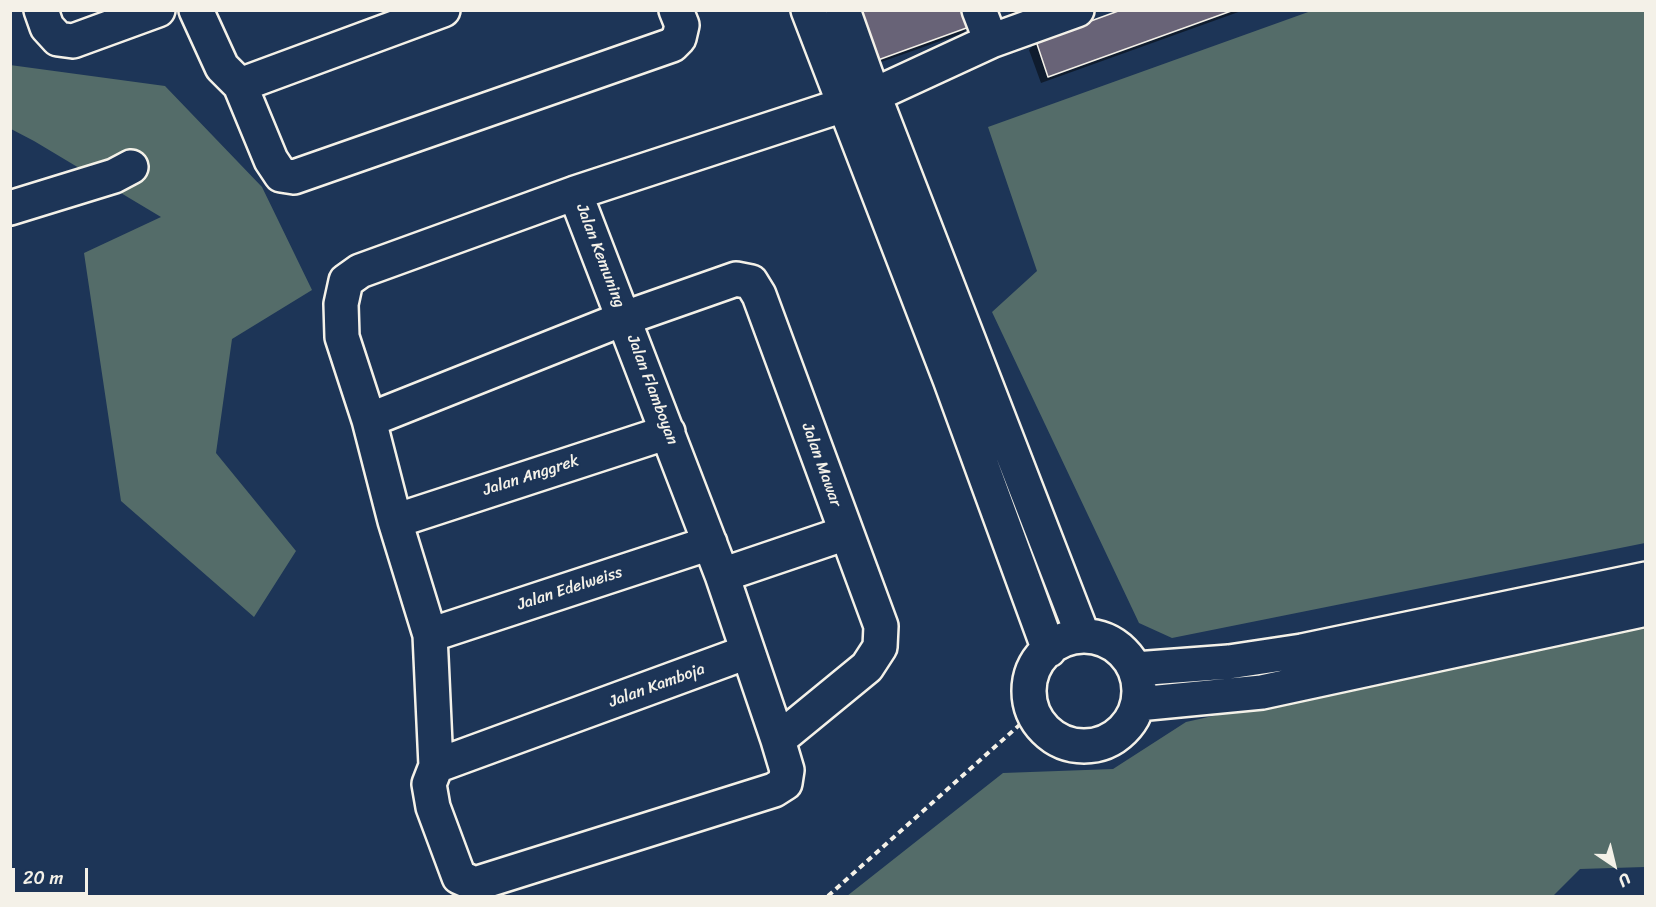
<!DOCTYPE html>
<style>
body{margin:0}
#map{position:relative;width:1656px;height:907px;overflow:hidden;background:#1d3557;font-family:Sriracha,sans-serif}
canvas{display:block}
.frame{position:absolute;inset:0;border:12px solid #f4f1e8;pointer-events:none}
.north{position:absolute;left:1584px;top:835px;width:60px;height:60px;-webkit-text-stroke:4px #1d3557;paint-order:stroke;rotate:145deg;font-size:16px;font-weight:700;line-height:24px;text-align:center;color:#f4f1e8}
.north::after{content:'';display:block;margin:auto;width:21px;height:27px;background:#f4f1e8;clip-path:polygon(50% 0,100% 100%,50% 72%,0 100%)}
.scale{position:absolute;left:12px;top:868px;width:76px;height:27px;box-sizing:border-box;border:3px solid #f4f1e8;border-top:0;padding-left:8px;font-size:18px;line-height:21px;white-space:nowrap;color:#f4f1e8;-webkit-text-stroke:4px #1d3557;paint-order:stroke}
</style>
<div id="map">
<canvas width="1656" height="907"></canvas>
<div class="frame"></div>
<div class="north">U</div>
<div class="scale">20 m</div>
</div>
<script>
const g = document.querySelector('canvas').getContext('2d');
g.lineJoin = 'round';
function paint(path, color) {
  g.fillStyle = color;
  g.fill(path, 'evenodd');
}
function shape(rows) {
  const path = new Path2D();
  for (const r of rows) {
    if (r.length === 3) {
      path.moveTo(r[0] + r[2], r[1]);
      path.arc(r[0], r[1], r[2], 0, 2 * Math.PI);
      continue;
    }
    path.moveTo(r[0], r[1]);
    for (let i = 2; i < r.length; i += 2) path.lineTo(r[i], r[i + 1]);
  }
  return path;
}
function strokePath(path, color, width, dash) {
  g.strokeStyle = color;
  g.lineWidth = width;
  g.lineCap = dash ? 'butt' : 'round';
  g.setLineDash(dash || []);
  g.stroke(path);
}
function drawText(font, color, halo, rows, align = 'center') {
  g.font = font + ' Sriracha,sans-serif';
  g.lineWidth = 4.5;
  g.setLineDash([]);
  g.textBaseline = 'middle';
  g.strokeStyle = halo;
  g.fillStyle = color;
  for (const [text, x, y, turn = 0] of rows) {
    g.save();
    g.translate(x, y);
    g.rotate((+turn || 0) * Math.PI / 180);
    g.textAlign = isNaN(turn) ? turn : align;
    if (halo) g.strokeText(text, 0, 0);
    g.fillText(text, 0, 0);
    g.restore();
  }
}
const green = shape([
 [1311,11,1645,11,1645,543,1172,638,1139,623,992,312,1037,271,988,127],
 [10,65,165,86,262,187,312,290,232,339,216,453,296,551,254,617,121,501,84,253,161,217,34,141,11,129],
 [1645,619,1645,867,1580,869,1553,896,847,896,1003,773,1113,769,1186,722]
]);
const shadow = shape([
 [851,10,970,26,963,33,870,66],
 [1009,10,1040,10,1013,20],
 [1126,10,1244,10,1041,83,1029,50,1036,42]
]);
const building = shape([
 [860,10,966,10,972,26,878,60,860,10],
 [1121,10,1234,10,1048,77,1036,41,1121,10]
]);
const path = shape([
 [828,896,1034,712]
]);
const minor = shape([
 [41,10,47,27,58,39,73,41,158,10],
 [196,10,222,67,240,85,271,160,281,175,294,177,672,45,679,38,682,25,676,10],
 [808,10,950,379,1049,650],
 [843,10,866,75,1083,636],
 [979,10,991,41,1077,10],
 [240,85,443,10],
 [575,193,722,575,778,740,787,770,785,783,774,790,475,884,459,877,433,807,429,784,436,766,430,635,395,521,369,420,342,337,341,304,346,281,360,271,575,193,874,95,991,41],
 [10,208,114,176,131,167],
 [369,420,625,318,736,279,751,282,759,295,881,626,880,647,867,667,778,740],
 [395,521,668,432],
 [722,575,846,533],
 [430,635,710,543],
 [1084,691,55],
 [1135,669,1229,662,1302,651,1646,579],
 [1138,704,1262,692,1646,609],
 [436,766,747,652]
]);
const streetNames = [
 ["Jalan Kemuning",600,256,69],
 ["Jalan Flamboyan",652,390,69],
 ["Jalan Mawar",821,465,70],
 ["Jalan Anggrek",531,476,-18],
 ["Jalan Edelweiss",570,589,-18],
 ["Jalan Kamboja",657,686,-20]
];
paint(green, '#546c69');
paint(shadow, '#0007');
paint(building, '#686377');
strokePath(building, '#f4f1e8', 1.5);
strokePath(minor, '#f4f1e8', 38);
strokePath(path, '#f4f1e8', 4, [6, 4.5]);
strokePath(minor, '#1d3557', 33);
drawText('16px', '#f4f1e8', '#1d3557', streetNames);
</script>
